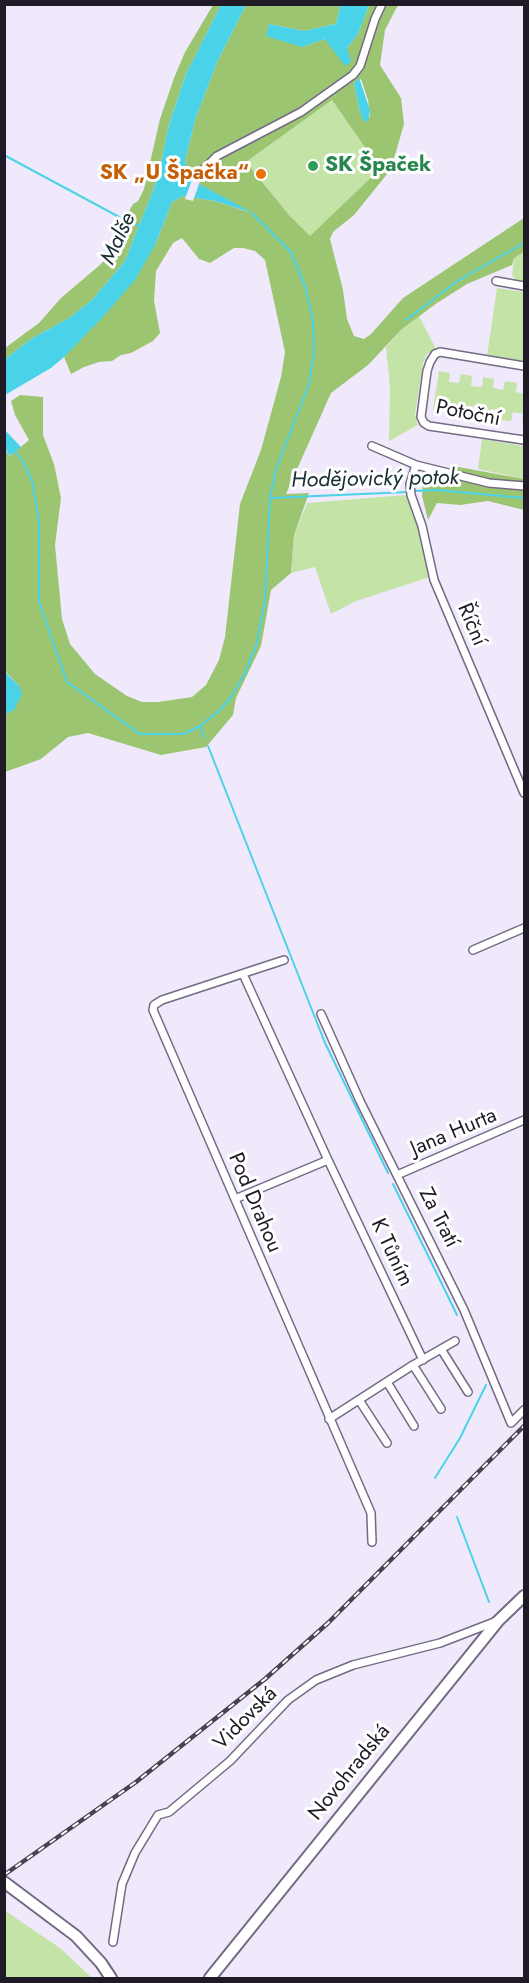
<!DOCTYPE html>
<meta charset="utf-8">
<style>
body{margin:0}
#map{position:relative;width:529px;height:1983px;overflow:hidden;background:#f0e9fb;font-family:Jost,sans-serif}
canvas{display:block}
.frame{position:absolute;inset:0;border:6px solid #1f1a25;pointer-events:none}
</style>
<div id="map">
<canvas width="529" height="1983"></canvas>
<div class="frame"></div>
</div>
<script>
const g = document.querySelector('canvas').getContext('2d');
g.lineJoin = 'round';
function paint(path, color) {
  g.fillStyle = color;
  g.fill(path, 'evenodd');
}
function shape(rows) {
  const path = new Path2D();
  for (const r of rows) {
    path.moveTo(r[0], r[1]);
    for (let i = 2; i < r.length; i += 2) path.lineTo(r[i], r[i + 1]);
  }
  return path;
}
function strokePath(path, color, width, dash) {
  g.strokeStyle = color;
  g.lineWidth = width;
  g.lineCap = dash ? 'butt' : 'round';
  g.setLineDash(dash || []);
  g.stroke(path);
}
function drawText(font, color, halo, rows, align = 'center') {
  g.font = font + ' Jost,sans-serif';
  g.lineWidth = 6;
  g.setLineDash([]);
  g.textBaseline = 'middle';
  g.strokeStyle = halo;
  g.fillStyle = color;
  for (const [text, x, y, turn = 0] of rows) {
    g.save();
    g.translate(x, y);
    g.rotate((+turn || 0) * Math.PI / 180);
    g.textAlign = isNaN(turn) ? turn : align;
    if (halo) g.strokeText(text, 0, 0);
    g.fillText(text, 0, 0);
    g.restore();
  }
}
const green = shape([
 [332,100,380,169,310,237,289,215,246,162],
 [524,252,524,282,516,281,512,275,514,258],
 [497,288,524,292,523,326,524,327,524,362,487,356],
 [419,316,436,349,427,354,423,363,415,415,418,425,389,441,390,388,386,347,402,329],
 [439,371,450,373,449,382,459,383,461,374,472,376,471,386,482,387,483,377,494,379,493,388,503,390,505,381,517,383,516,392,524,394,524,423,522,423,523,414,513,412,511,421,500,420,501,410,491,409,489,418,477,416,478,407,468,406,467,415,455,413,456,404,446,402,444,411,433,410],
 [482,439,524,446,524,479,478,469],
 [406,495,420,532,430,577,356,601,331,614,315,567,291,573,294,535,307,503],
 [4,1910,60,1948,92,1978,5,1978]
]);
const forest = shape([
 [334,4,340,7,336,24,304,31,269,24,302,47,325,39,347,48,358,34,369,5,398,5,385,30,380,65,401,98,404,124,393,162,388,173,354,215,333,232,330,239,343,290,347,319,354,336,364,339,371,334,403,298,524,218,524,252,514,258,512,265,467,284,437,303,402,329,368,365,331,393,286,494,309,493,294,535,291,573,271,590,261,646,236,698,233,715,206,747,161,755,88,733,68,737,41,759,5,772,5,714,14,710,19,686,5,671,4,449,10,456,29,440,15,415,11,401,20,395,43,397,43,435,54,464,61,498,55,545,62,619,70,644,95,674,127,696,142,702,158,702,192,697,206,685,219,660,225,637,240,504,261,450,281,377,285,352,265,260,255,251,243,248,234,248,210,263,199,259,182,238,173,243,156,271,154,301,160,333,153,341,131,353,121,355,112,361,99,362,84,367,71,374,64,357,155,245,172,202,183,196,215,201,249,212,190,179,185,161,195,120,217,62,246,5],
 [361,79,368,100,370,117,360,112,354,83],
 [332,100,380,169,310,236,289,215,246,162],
 [213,5,221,5,186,74,169,125,158,178,125,261,92,300,69,318,31,339,5,359,5,348,39,323,61,298,101,264,111,251,119,236,120,228,133,204,138,201,144,189,160,119,174,78,185,52],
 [453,466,524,479,524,510,488,501,460,505,437,503,428,520,422,496,423,481]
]);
const water = shape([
 [221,5,246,5,217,62,195,120,185,161,190,179,253,213,215,201,183,196,172,202,155,245,135,280,100,320,64,357,51,368,5,395,5,359,31,339,69,318,92,300,125,261,158,178,169,125,186,74],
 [334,5,369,5,358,34,347,48,351,62,345,66,325,39,302,47,266,36,269,24,304,31,336,24,340,7],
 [359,78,370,110,368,122,363,120,360,112,354,83],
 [4,429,21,447,10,456,5,449],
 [4,671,19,686,22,694,14,710,5,714]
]);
const pier = shape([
 [193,177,200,181,193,201,185,199]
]);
const stream = shape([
 [4,155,121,218,140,226],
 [252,213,291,252,306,289,313,322,314,353,309,384,276,469,270,498,408,492],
 [406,320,459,280,524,243],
 [14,450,22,460,32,480,39,521,39,602,67,682,140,734,183,734,200,726,220,710,231,697,245,673,256,646,265,601,270,498],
 [414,491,436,490,524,498],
 [200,726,204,738],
 [208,746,325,1043,388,1173],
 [393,1184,457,1315],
 [435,1478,460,1438,486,1385],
 [457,1517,489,1602]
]);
const street = shape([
 [200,173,217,156,301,112,353,75,360,66,375,19,382,4],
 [496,281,524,286],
 [524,366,440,352,435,354,430,362,427,371,421,417,424,423,429,426,524,440],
 [372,446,416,465,489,483,524,486],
 [416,465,410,484,411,495,422,526,434,580,524,793],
 [473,950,524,928],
 [284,960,162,1000,154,1005,153,1010,371,1513,372,1542],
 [243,974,328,1160,423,1360],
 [321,1014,360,1101,464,1310,511,1423,524,1410],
 [397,1175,524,1120],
 [235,1199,328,1160],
 [441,1349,468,1392],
 [413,1365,441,1409],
 [387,1382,414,1426],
 [359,1400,387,1443],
 [329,1419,413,1365,455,1341],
 [113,1942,122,1884,135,1853,158,1815,169,1812,230,1761,288,1700,316,1680,353,1665,440,1643,497,1621]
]);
const secondary = shape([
 [4,1882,76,1936,101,1963,111,1978],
 [210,1978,498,1621,524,1596]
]);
const rail = shape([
 [4,1875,136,1782,265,1679,328,1623,524,1426]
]);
const markers = [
 [313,166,6,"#2e9e5b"],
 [261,174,6,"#e8710a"]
];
const leisureNames = [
 ["SK Špaček",325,166]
];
const foodNames = [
 ["SK „U Špačka“",249,174]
];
const streetNames = [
 ["Potoční",468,414,11],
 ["Říční",471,625,67],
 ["Jana Hurta",454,1133,-23],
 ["Pod Drahou",254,1203,67],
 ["Za Tratí",438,1218,63],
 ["K Tůním",391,1253,65],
 ["Vidovská",246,1719,-45],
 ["Novohradská",350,1773,-51]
];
const waterNames = [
 ["Malše",119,239,-65],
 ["Hodějovický potok",375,480,-1]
];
paint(green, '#c4e3a7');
paint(forest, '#9cc572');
paint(water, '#4ad2e9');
paint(pier, '#f0e9fb');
strokePath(stream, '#4ad2e9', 2);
strokePath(street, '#746a84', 10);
strokePath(secondary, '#746a84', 14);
strokePath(street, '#fff', 7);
strokePath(secondary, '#fff', 10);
strokePath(rail, '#48434f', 4.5);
strokePath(rail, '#fff', 2, [7]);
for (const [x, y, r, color] of markers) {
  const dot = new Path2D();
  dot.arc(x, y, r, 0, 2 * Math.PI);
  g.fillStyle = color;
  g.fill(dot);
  strokePath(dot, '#fff', 2);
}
drawText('bold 21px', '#27864d', '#fff', leisureNames, 'left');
drawText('bold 21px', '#c56008', '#fff', foodNames, 'right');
drawText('21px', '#1f1a25', '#fff', streetNames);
drawText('italic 22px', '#172e32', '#fff', waterNames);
</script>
